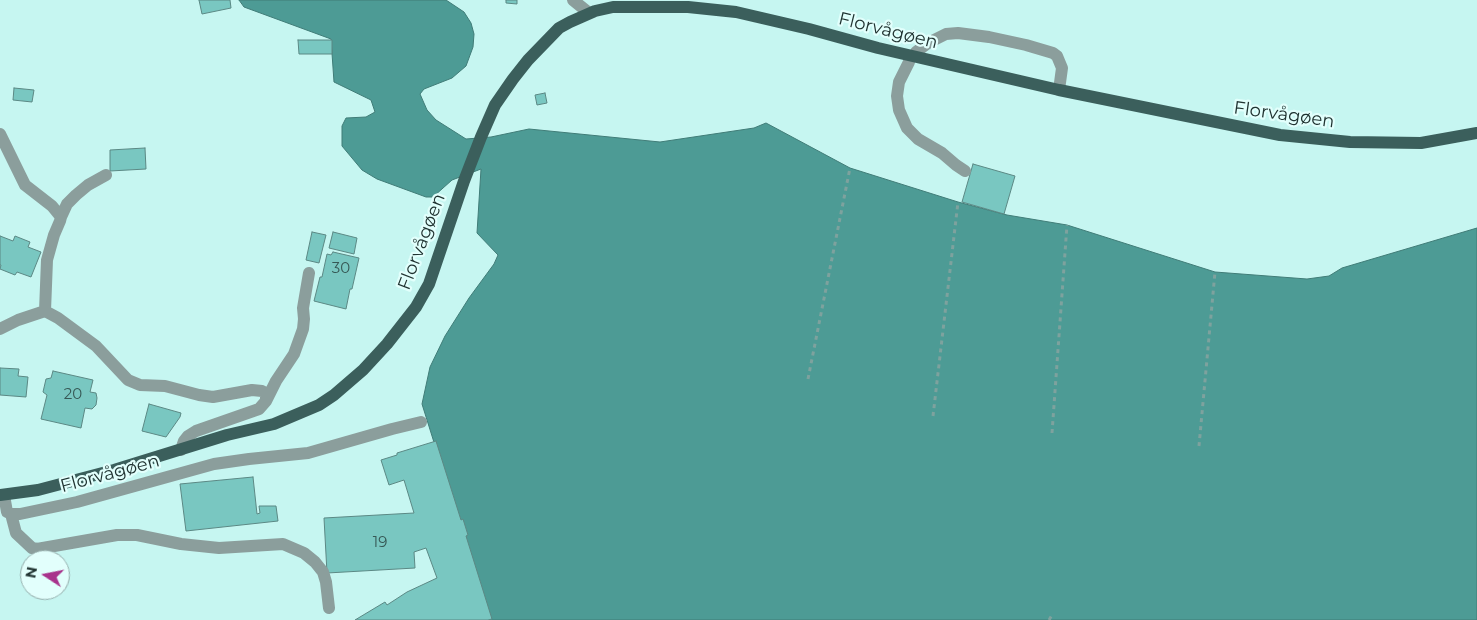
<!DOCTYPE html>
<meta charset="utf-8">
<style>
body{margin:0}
#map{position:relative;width:1477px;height:620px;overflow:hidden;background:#c6f6f1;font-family:Montserrat,sans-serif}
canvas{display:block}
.north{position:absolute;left:20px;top:550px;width:50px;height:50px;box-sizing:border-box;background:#e2fffc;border:1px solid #94adab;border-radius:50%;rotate:281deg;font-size:14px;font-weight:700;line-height:20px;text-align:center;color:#203331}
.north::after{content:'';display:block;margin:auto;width:18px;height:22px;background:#a8338c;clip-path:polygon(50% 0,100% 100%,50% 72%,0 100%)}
</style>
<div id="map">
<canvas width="1477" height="620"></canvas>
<div class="north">N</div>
</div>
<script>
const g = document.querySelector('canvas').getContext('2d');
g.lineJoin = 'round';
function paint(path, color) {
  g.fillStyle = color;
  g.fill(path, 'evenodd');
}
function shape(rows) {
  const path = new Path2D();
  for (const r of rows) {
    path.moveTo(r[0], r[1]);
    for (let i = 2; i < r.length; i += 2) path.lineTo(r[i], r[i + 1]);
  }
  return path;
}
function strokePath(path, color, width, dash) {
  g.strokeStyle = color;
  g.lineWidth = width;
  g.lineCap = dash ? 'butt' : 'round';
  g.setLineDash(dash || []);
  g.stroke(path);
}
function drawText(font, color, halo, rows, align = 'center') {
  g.font = font + ' Montserrat,sans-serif';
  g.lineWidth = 4.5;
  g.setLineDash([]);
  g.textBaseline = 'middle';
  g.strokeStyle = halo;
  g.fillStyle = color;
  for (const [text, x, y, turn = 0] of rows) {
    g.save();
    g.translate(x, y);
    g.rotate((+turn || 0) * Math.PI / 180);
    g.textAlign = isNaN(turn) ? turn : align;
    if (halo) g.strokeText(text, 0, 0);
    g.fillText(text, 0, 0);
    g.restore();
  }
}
const water = shape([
 [239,0,446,0,464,12,471,23,474,34,473,47,466,66,452,78,424,89,420,94,427,110,436,120,466,139,491,137,529,129,660,142,754,128,766,123,850,168,958,202,1007,215,1067,225,1215,272,1307,279,1329,276,1342,268,1477,228,1477,620,485,620,489,618,422,404,430,367,445,336,469,298,494,264,498,255,477,233,481,169,452,180,433,197,426,197,377,179,362,170,342,146,342,126,346,118,366,117,375,112,371,100,334,82,331,39,244,7,239,0]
]);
const building = shape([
 [199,0,230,0,231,8,202,14,199,0],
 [506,0,517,0,517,4,506,3,506,0],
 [298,40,332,40,332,54,299,54,298,40],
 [14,88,34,90,32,102,13,100,14,88],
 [545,93,547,103,537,105,535,95,545,93],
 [145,148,146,169,110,171,110,150,145,148],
 [973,164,1015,176,1004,214,962,202,973,164],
 [312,232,326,235,319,263,306,260,312,232],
 [333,232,357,238,354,254,329,248,333,232],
 [0,236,13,241,15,236,30,242,28,247,41,252,31,277,17,272,15,275,0,269,1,265,0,265,0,236],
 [333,252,359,258,352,289,350,289,346,309,314,301,320,277,322,277,327,254,331,255,333,252],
 [0,368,19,369,18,376,28,377,26,397,0,395,0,368],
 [53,371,93,380,90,392,96,393,97,398,96,405,92,409,85,408,81,428,41,419,47,395,43,392,46,379,51,378,53,371],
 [149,404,181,413,180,417,166,437,142,431,149,404],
 [436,441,461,520,463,519,468,535,466,536,492,619,488,620,355,620,385,602,387,605,407,592,437,578,426,548,414,552,415,568,327,573,324,518,414,513,404,480,389,485,381,460,397,455,397,453,436,441],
 [253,477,257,514,260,513,259,506,276,506,278,521,186,531,180,484,253,477]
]);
const path = shape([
 [808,379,850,168],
 [933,416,958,202],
 [1052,433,1067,225],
 [1199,446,1215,272],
 [1049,620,1052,615]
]);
const minor = shape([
 [573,0,589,13],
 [916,52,928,43,946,34,958,33,989,37,1026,45,1053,53,1057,56,1062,68,1059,90],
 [909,62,899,82,897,96,899,110,907,128,918,139,942,153,956,165,965,171],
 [0,134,25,185,52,206,61,217],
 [45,311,47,260,54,235,60,221,61,217,67,204,76,195,88,185,106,175],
 [0,329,18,320,45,311,58,318,96,346,128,380,140,385,165,386,199,395,213,397,252,390,262,391,266,393,266,401],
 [181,450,184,441,188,436,196,431,259,409,266,401,276,381,294,354,303,329,304,319,303,308,309,273],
 [4,495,7,512,11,514,20,514,77,502,214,464,249,459,308,453,392,429,421,422],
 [11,514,16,533,32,548,37,549,117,535,137,535,181,544,219,548,283,544,304,553,315,562,323,572,326,582,329,608]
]);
const major = shape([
 [0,495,38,490,114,470,227,435,274,424,319,405,334,395,363,370,387,344,416,307,429,284,464,181,481,137,495,105,513,79,528,60,559,28,570,22,595,11,613,7,688,7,736,12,809,29,878,48,1059,90,1280,135,1350,142,1421,143,1477,133]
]);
const numberNames = [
 ["30",341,269],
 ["20",73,395],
 ["19",380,543]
];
const streetNames = [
 ["Florvågøen",888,31,14],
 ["Florvågøen",1284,115,8],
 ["Florvågøen",422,242,-69],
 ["Florvågøen",110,474,-15]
];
paint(water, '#4d9b95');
strokePath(water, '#407c77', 1);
paint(building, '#79c7c1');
strokePath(building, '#5b8884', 1);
strokePath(path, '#7ea29e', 3, [4, 4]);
strokePath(minor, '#8b9e9c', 12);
strokePath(major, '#3b5f5c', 12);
drawText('15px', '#365855', null, numberNames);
drawText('18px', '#203331', '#e2fffc', streetNames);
</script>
